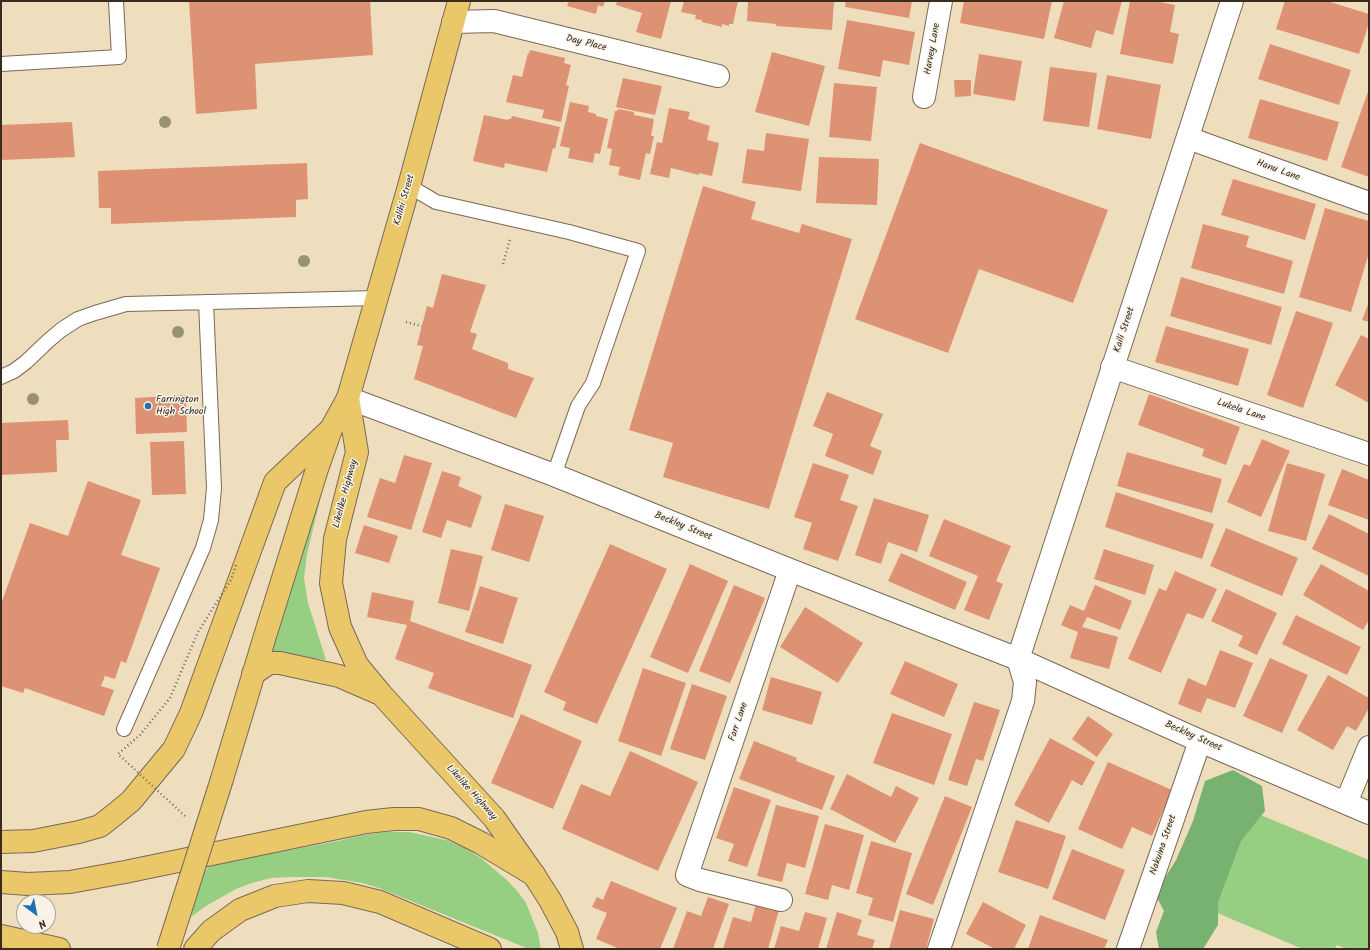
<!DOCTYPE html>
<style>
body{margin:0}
#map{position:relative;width:1370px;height:950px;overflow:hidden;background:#eedebe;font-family:Kalam,sans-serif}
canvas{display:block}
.frame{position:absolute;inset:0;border:2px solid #3b2a1e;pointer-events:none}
.north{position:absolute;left:16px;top:894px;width:40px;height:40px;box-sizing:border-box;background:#f7f3e8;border:1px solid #aca397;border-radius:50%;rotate:148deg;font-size:11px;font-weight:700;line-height:16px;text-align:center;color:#3b2a1e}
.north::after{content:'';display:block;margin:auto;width:14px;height:18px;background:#1f6fb2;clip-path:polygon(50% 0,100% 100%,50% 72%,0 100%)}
</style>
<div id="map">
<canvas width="1370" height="950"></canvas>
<div class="frame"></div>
<div class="north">N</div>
</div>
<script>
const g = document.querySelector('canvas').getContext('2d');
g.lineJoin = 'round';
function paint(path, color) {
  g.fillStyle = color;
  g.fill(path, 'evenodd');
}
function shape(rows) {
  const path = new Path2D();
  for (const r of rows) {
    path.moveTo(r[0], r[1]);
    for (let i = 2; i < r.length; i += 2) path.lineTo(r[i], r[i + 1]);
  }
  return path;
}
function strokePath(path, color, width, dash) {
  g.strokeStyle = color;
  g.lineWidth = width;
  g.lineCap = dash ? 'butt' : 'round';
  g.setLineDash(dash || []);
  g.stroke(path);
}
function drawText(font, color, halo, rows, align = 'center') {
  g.font = font + ' Kalam,sans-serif';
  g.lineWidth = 3;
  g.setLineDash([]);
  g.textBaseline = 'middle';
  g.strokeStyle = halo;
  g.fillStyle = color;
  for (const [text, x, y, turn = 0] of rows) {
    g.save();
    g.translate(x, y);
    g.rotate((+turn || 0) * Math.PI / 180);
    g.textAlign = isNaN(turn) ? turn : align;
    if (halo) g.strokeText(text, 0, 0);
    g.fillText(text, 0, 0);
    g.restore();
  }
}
const green = shape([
 [337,430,307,554,304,578,308,603,326,660,257,650],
 [1251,811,1369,860,1369,949,1347,949,1337,945,1335,949,1303,949,1210,910],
 [386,832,409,832,446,840,463,847,481,858,508,881,518,892,526,903,538,933,541,949,529,949,379,888,362,883,326,877,289,877,271,878,252,883,236,889,206,906,192,916,173,934,193,881,207,869,213,860,257,856,338,841,363,835]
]);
const forest = shape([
 [1233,770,1262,786,1265,811,1241,841,1218,902,1218,925,1203,949,1159,949,1156,932,1164,911,1155,894,1176,860,1193,821,1205,781]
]);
const building = shape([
 [189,1,370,1,373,55,255,64,257,109,196,114],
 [569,1,605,1,603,7,598,5,596,14,567,6],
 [617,1,671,1,661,39,636,32,642,13,616,5],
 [684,1,738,1,733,24,729,24,729,26,722,24,722,27,702,22,702,20,695,19,696,15,681,12],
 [748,1,834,1,832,30,776,26,776,24,747,21],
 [846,1,912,1,909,18,845,7],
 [964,1,1052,1,1044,39,960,23],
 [1064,1,1122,1,1113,35,1096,30,1091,48,1054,38],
 [1130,1,1155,1,1175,5,1170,32,1179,34,1173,64,1120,54],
 [1285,1,1327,1,1369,14,1369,23,1359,54,1276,29],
 [847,20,915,32,909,65,883,60,880,77,838,69],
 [1270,44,1351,70,1339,105,1258,79],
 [530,50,565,58,564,63,571,65,566,85,569,86,561,122,542,118,544,110,506,102,513,75,522,77,528,53,529,54],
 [772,52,825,66,809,126,755,112],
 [979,54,1022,61,1015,101,973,94],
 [1050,67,1097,73,1089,127,1043,121],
 [1107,75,1161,85,1151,139,1097,129],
 [623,78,662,86,655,115,616,107],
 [954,80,971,80,971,96,955,97],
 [834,83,877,87,871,141,829,137],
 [1369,89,1369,177,1341,167],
 [1260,99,1339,122,1327,161,1248,138],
 [570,102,589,106,588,112,596,114,596,116,608,119,600,154,595,153,593,163,568,158,570,148,560,146],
 [669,108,690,112,688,119,710,126,707,140,719,143,712,176,699,173,699,175,671,168,669,178,650,174,657,142,662,143],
 [618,109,634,112,634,115,654,119,651,136,654,136,650,154,646,153,640,180,618,175,620,167,609,165,612,149,607,148,615,111,617,111],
 [484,115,508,120,508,119,511,119,512,116,560,127,555,149,553,148,547,172,505,163,504,168,473,161],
 [72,122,75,157,1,160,1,125],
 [766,133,809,139,801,191,742,183,747,149,764,151],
 [920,143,1108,210,1073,303,979,269,948,353,855,319],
 [819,157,879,159,877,205,816,203],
 [307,163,308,199,296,200,296,217,111,224,111,208,99,208,98,171],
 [1233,179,1316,204,1305,240,1221,215],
 [703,186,756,202,751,219,799,233,802,224,852,239,769,509,663,477,673,443,629,430],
 [1325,208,1369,221,1369,253,1351,312,1299,297],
 [1203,224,1249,236,1246,247,1293,261,1284,294,1191,268],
 [442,274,486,285,470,332,477,334,472,349,508,363,508,369,534,378,516,418,414,379,423,346,417,345,427,306,433,308],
 [1181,277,1282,307,1271,345,1170,316],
 [1369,302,1369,322,1362,320],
 [1296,311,1333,323,1303,408,1267,395],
 [1166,326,1249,349,1238,386,1155,362],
 [1361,335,1369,339,1369,403,1335,385],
 [827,392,883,414,870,446,882,451,873,475,825,456,833,434,813,426],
 [1149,394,1240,427,1226,465,1202,456,1204,449,1138,425],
 [186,395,187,432,136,434,135,398],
 [68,420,69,440,56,440,57,472,1,475,1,423],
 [1262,439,1290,451,1261,517,1227,502,1244,464,1250,466],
 [184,441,186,494,152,495,150,442],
 [1127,452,1222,479,1212,513,1117,486],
 [404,455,432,463,411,530,367,517,380,478,395,483],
 [813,463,849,475,840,500,858,506,838,561,803,549,812,523,794,517],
 [1287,463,1325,474,1306,541,1268,531],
 [1342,469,1369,480,1369,520,1328,505],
 [442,471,461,477,458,486,482,496,471,528,447,520,441,538,422,532],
 [88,481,141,500,121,555,160,568,126,663,121,661,115,679,105,676,101,686,114,690,104,716,25,688,23,693,1,686,1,604,30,523,68,536],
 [1116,492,1214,524,1202,559,1105,527],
 [874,498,929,515,917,552,888,542,881,564,855,555],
 [505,504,544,516,529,562,491,550],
 [1329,514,1369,534,1369,576,1312,549],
 [944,519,1011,546,996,581,1003,584,989,620,964,610,978,576,929,556],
 [364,525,398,536,389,563,355,553],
 [1226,528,1298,558,1282,596,1210,566],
 [610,544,667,569,597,724,563,710,566,702,544,692],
 [451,549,483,556,469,611,438,603],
 [1104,549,1154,565,1145,595,1094,579],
 [901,553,967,582,955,610,888,581],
 [690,564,728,581,688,673,650,657],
 [1321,564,1369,591,1369,620,1363,630,1303,595],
 [1175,571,1217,589,1203,619,1187,613,1161,673,1128,659,1159,588,1166,591],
 [734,585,765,598,730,683,699,671],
 [1095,585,1132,601,1120,630,1087,617,1082,627,1118,637,1109,669,1070,658,1078,632,1061,625,1070,605,1084,611],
 [480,586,518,598,503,644,465,632],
 [1226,589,1277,613,1257,655,1238,646,1243,636,1211,621],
 [372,592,414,601,410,621,532,665,513,718,428,688,434,673,395,659,407,625,367,617],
 [805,607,863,643,838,683,780,647],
 [1296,615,1361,647,1347,675,1282,644],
 [1220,650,1253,663,1235,708,1207,698,1201,713,1178,704,1188,678,1206,686],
 [1270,658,1308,675,1282,733,1243,716],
 [905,661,958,684,944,717,890,694],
 [643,668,686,683,661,756,618,741],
 [1328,675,1369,698,1369,708,1356,731,1347,726,1333,750,1297,730],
 [771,677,822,692,812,725,762,710],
 [692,684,727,696,705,760,670,749],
 [974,702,1000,710,983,761,976,759,967,786,948,780],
 [892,713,952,734,934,785,873,763],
 [521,714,582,741,553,809,491,783],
 [1088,716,1113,734,1097,757,1072,739],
 [1050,738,1095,762,1082,786,1072,780,1049,823,1014,805],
 [754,741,797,758,796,761,835,776,822,810,739,779],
 [630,751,698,782,658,871,562,829,581,784,610,796],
 [1108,762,1172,790,1152,836,1132,827,1122,849,1078,829],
 [847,774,891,797,896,786,919,798,895,843,830,809],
 [734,787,771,800,747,867,728,861,734,844,716,838],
 [945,796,972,807,933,905,906,894],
 [776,805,819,816,805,868,787,863,782,882,757,876],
 [1016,820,1066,836,1048,889,998,872],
 [825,824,864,835,849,890,832,885,828,900,805,894],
 [871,841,912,853,893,922,868,915,873,898,856,893],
 [1072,849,1125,870,1105,920,1052,899],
 [611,881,677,908,660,949,620,949,596,939,607,913,592,907,597,897,603,900],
 [708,897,729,904,713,949,673,949,687,911,701,916],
 [983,902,1026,925,1014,949,995,949,966,934],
 [756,904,779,910,768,949,723,949,733,917,751,922],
 [900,910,934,919,926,949,889,949],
 [805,912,827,918,818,949,774,949,781,926,799,931],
 [837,912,862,920,857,935,875,940,872,949,826,949],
 [1040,915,1108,940,1104,949,1028,949]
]);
const path = shape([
 [503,264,510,239],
 [406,322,422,326]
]);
const service = shape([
 [1,64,119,57,116,1],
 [409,186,436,202,569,232,638,251,593,383,578,406,554,475],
 [1,377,14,371,26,362,48,341,61,330,78,319,95,313,126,304,377,298],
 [124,729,203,548,211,520,214,488,206,302]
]);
const minor = shape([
 [453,22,494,21,718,76],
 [924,97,941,1],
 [1188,138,1369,203],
 [1112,367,1369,454],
 [348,398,554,475,790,570,1018,659,1200,741,1369,813],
 [1346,803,1369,747],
 [781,900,700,880,687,875,790,570],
 [939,949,1023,701,1025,682,1018,659,1232,1],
 [1128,949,1200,741]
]);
const primary = shape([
 [348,398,357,452,335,539,331,583,340,627,357,665,381,694,494,818,534,875],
 [253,674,269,663,280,663,339,676,378,693],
 [222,779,265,636,317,469,331,429,348,398,409,186,459,1]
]);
const trunk = shape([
 [534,875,550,900,567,932,572,949]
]);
const motorway = shape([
 [1,842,33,841,79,832,100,826,114,815,131,801,174,749,191,713,275,482,331,429],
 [1,882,28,884,70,882,125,872,366,822,394,819,419,819,451,828,481,843,534,875],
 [1,936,59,949],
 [195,949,211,931,240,910,275,896,308,891,343,893,380,902,490,949]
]);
const pathBridge = shape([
 [185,816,118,754,140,735,170,698,198,632,231,580,236,565]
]);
const primaryBridge = shape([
 [168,949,222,779]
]);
const trees = [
 [165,122],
 [304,261],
 [178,332],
 [33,399]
];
const markers = [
 [148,406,4,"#1f6fb2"]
];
const streetNames = [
 ["Day Place",586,44,14],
 ["Harvey Lane",933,49,-80],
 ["Hanu Lane",1278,171,20],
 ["Kalihi Street",405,200,-74],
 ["Kaili Street",1125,330,-72],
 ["Lukela Lane",1241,411,19],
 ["Likelike Highway",346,494,-75],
 ["Beckley Street",683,527,22],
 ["Farr Lane",739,722,-71],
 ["Beckley Street",1193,737,24],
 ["Likelike Highway",471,793,48],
 ["Nakuina Street",1164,845,-71]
];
const poiNames = [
 ["Farrington",156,400],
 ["High School",156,412]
];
paint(green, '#96cf82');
paint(forest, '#78b270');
paint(building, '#dd9373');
strokePath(service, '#7a6956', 16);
strokePath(minor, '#7a6956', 24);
strokePath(primary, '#7a6956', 24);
strokePath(trunk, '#7a6956', 24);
strokePath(motorway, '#7a6956', 24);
strokePath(path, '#7a6956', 2.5, [1, 3]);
strokePath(service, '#fff', 14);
strokePath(minor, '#fff', 22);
strokePath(primary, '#eac769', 22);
strokePath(trunk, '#eac769', 22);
strokePath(motorway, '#eac769', 22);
strokePath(primaryBridge, '#7a6956', 24, []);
strokePath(pathBridge, '#7a6956', 2.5, [1, 3]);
strokePath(primaryBridge, '#eac769', 22);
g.fillStyle = '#989274';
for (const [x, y] of trees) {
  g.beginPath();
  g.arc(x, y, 6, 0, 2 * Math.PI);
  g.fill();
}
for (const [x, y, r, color] of markers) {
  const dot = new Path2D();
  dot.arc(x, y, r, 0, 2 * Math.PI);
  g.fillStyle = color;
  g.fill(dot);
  strokePath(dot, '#f7f3e8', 1.5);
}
drawText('10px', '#3b2a1e', '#f7f3e8', streetNames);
drawText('10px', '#3b2a1e', '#f7f3e8', poiNames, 'left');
</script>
